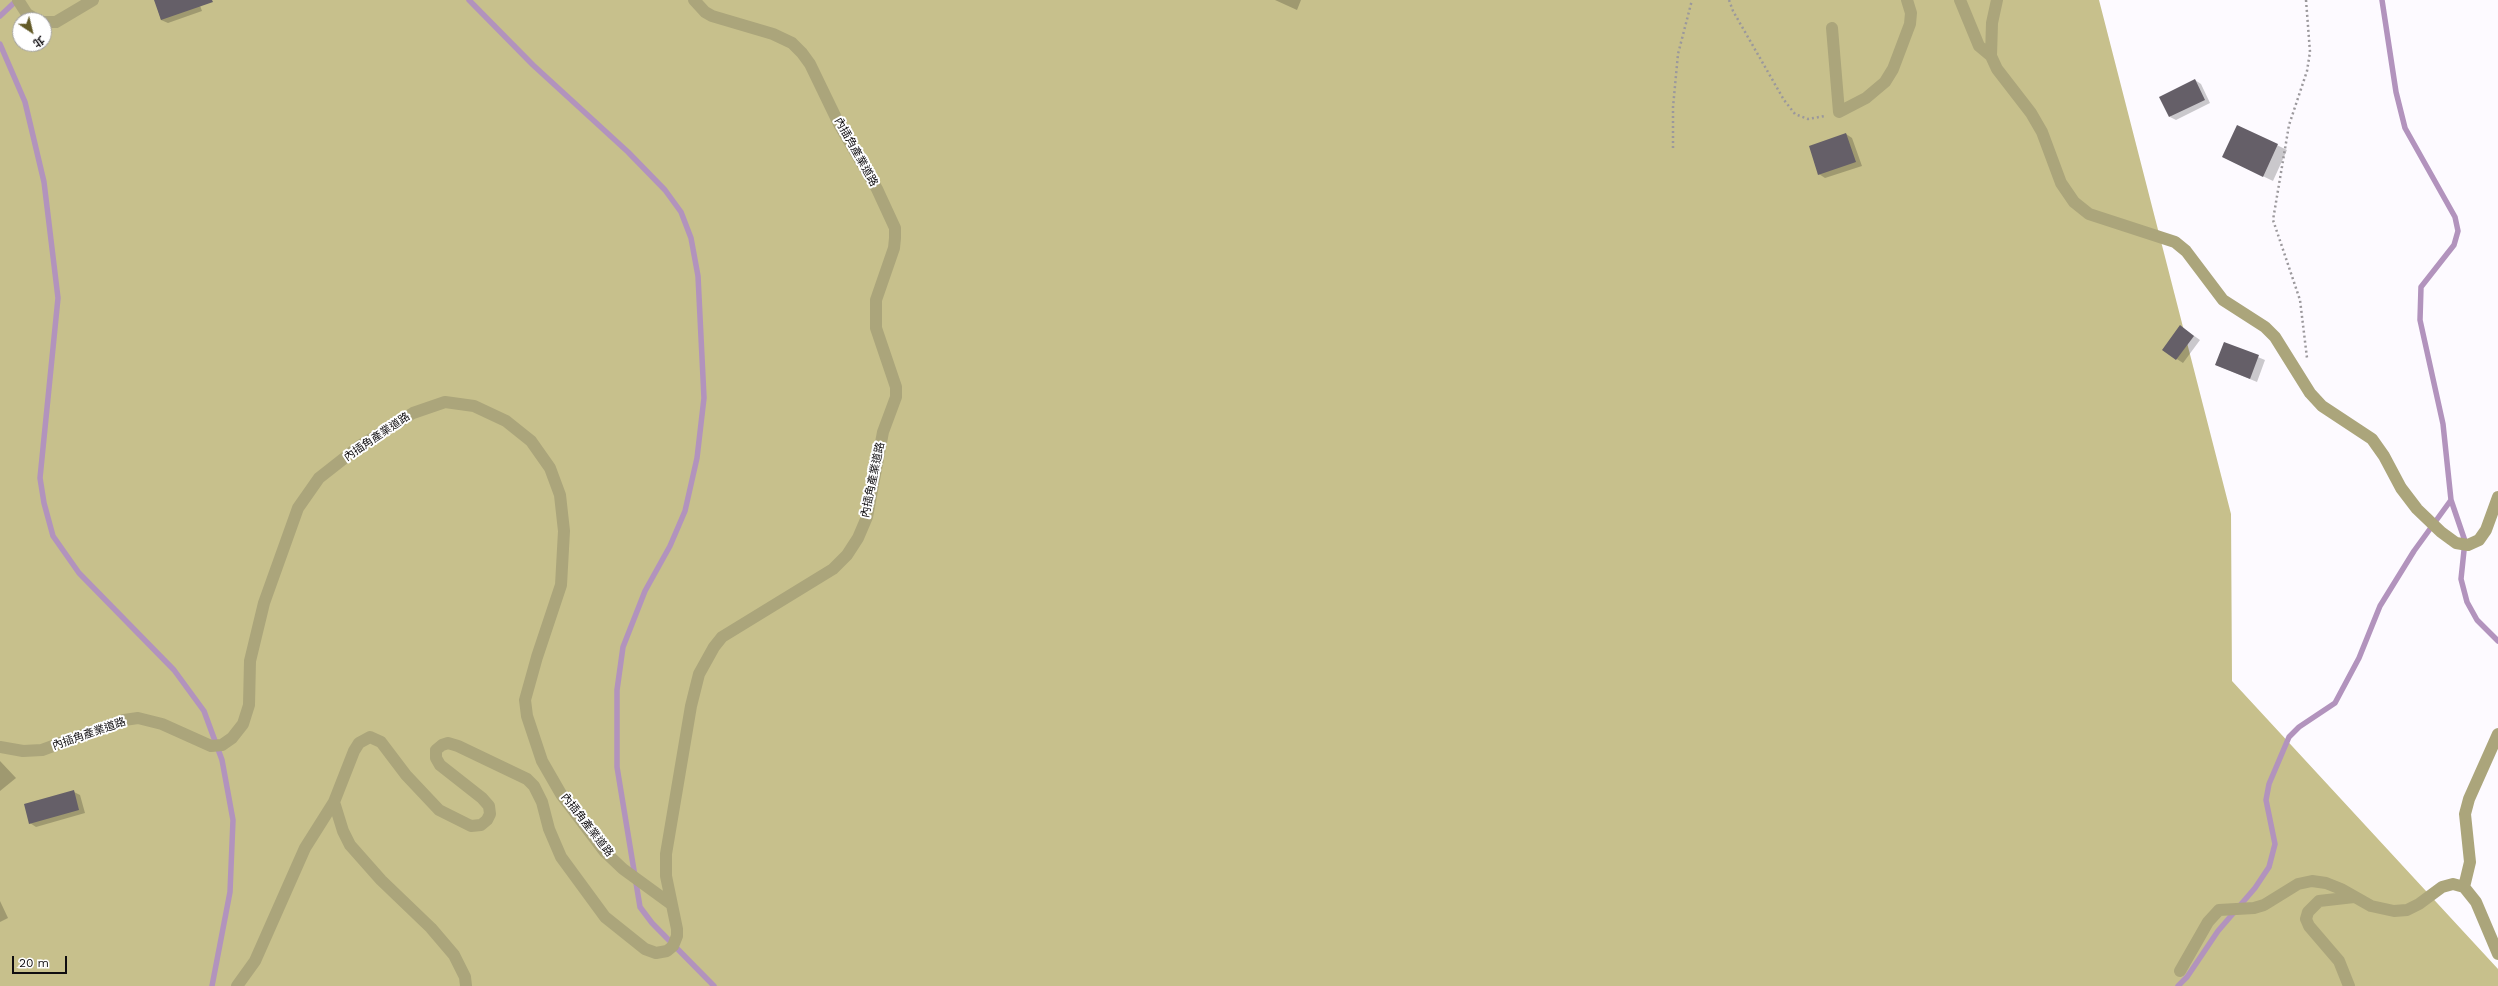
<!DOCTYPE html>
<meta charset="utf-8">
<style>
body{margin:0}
#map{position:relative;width:2498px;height:986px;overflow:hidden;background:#fdfaff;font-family:"Work Sans","Noto Sans TC",sans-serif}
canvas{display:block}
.north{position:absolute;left:12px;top:12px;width:40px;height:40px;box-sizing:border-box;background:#fff;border:1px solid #9f9e9f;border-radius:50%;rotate:145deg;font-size:11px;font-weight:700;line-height:16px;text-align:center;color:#0f0d10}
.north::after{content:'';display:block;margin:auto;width:14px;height:18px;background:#635b28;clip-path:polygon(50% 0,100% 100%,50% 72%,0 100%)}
.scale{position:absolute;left:12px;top:956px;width:55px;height:18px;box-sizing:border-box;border:2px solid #0f0d10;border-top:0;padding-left:5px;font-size:12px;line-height:14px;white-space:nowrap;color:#0f0d10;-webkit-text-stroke:3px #fff;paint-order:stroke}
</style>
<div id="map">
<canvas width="2498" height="986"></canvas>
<div class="north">北</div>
<div class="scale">20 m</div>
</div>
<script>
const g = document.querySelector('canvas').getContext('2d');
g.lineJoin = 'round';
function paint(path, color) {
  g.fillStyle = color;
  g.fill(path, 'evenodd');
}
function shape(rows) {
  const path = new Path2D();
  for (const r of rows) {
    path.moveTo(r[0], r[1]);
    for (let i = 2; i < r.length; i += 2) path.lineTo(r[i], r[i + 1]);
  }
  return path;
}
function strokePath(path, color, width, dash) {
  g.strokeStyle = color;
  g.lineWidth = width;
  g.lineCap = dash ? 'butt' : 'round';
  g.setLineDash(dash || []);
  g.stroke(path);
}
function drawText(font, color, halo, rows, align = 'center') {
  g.font = font + ' "Work Sans","Noto Sans TC",sans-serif';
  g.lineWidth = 4;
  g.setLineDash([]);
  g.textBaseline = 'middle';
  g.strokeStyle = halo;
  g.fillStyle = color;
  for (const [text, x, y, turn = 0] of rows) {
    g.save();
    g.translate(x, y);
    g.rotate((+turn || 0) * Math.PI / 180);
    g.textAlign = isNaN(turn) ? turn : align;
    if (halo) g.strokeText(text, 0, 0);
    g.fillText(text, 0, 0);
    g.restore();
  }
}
const forest = shape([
 [0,0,2099,0,2231,514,2232,681,2498,969,2498,986,0,986],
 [20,20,44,20,44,44,20,44]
]);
const shadow = shape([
 [155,0,198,0,202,11,168,23,161,20],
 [1275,0,1301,0,1297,10],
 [2195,80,2201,84,2210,103,2176,120,2170,117],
 [2238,126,2287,150,2273,181,2223,157],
 [1846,134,1852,138,1862,166,1825,178,1819,174],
 [2186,330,2200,340,2183,363,2163,350],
 [2224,343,2265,360,2257,382,2216,365],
 [0,761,16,778,0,791],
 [74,792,80,795,85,813,36,827,30,823],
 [0,901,8,918,0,922]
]);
const stream = shape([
 [469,0,533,65,628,152,665,190,681,212,691,238,698,276,704,398,697,458,685,511,670,546,645,591,623,647,617,690,617,767,640,907,652,923,714,986],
 [2382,0,2396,92,2405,128,2455,217,2458,231,2454,245,2421,287,2420,320,2443,424,2451,500,2465,541,2461,579,2467,602,2477,620,2498,641],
 [0,16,17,0],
 [0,44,25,102,44,182,58,298,40,478,44,503,53,536,79,573,174,670,204,711,222,760,233,820,230,892,212,986],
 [2178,986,2187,977,2218,931,2255,888,2269,867,2275,844,2266,800,2269,784,2289,737,2299,727,2335,703,2359,658,2380,606,2414,551,2451,500]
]);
const building = shape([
 [154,0,212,0,213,2,161,20],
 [2195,79,2205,100,2169,117,2159,97],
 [2237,125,2278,144,2263,177,2222,157],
 [1846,133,1856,162,1818,175,1809,146],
 [2180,325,2194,336,2176,360,2162,350],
 [2224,342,2259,355,2250,379,2215,365],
 [74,790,79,810,29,824,24,804]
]);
const path = shape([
 [1729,0,1733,11,1784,100,1795,114,1808,119,1825,116],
 [2306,0,2310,52,2307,71,2289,125,2273,220,2300,300,2307,358],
 [1673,148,1673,107,1678,54,1692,0]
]);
const minor = shape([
 [18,0,27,14,37,20],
 [1960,0,1979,46,1991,56],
 [1997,0,1992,23,1991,56,1997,69,2031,113,2042,132,2061,183,2074,202,2089,214,2175,242,2186,251,2223,300,2265,327,2275,337,2310,393,2322,406,2372,439,2384,456,2401,488,2417,509,2441,532,2456,543,2468,545,2479,540,2486,530,2498,497],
 [44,22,56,22,93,0],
 [1832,28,1839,112,1866,98,1885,82,1893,69,1910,24,1911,13,1907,0],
 [0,747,23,751,42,750,124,720,138,718,162,724,211,746,222,745,232,738,243,724,249,705,250,661,264,603,298,508,319,478,361,445,413,413,445,402,474,406,506,421,531,441,550,468,560,495,564,531,561,585,537,657,525,700,527,716,542,761,561,794,605,852,623,869,671,904],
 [334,802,343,831,350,845,381,880,431,928,454,955,465,977,466,986],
 [2464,887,2470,862,2465,814,2469,799,2498,734],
 [2180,971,2208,922,2219,910,2254,908,2264,905,2298,884,2312,881,2326,883,2341,889,2371,906,2394,911,2407,910,2419,904,2442,887,2453,884,2464,887,2476,902,2498,954],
 [237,986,255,961,305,848,334,802,354,751,359,743,370,737,381,742,406,775,439,810,471,826,481,825,487,820,490,814,489,806,482,798,440,765,436,758,436,750,442,745,448,743,458,746,527,779,534,786,542,802,549,829,561,857,605,917,645,949,656,953,667,951,673,946,677,936,677,929,666,876,666,854,691,706,699,674,714,647,722,637,833,569,847,555,858,538,867,517,883,432,896,397,896,387,876,328,876,300,894,248,895,238,895,228,877,189,839,124,810,64,802,53,792,43,773,34,712,16,705,12,694,0],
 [2349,986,2339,961,2309,926,2306,919,2308,912,2319,901,2354,897]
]);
const streetNames = [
 ["內插角產業道路",856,152,61],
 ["內插角產業道路",377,437,-34],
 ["內插角產業道路",873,480,-78],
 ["內插角產業道路",89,734,-19],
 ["內插角產業道路",587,825,52]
];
paint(forest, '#c7c08c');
paint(shadow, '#0003');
strokePath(stream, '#b293bd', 5.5);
paint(building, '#655f68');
strokePath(path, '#9b989c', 2.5, [2, 3]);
strokePath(minor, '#aba57b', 12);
drawText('11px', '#0f0d10', '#fff', streetNames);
</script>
